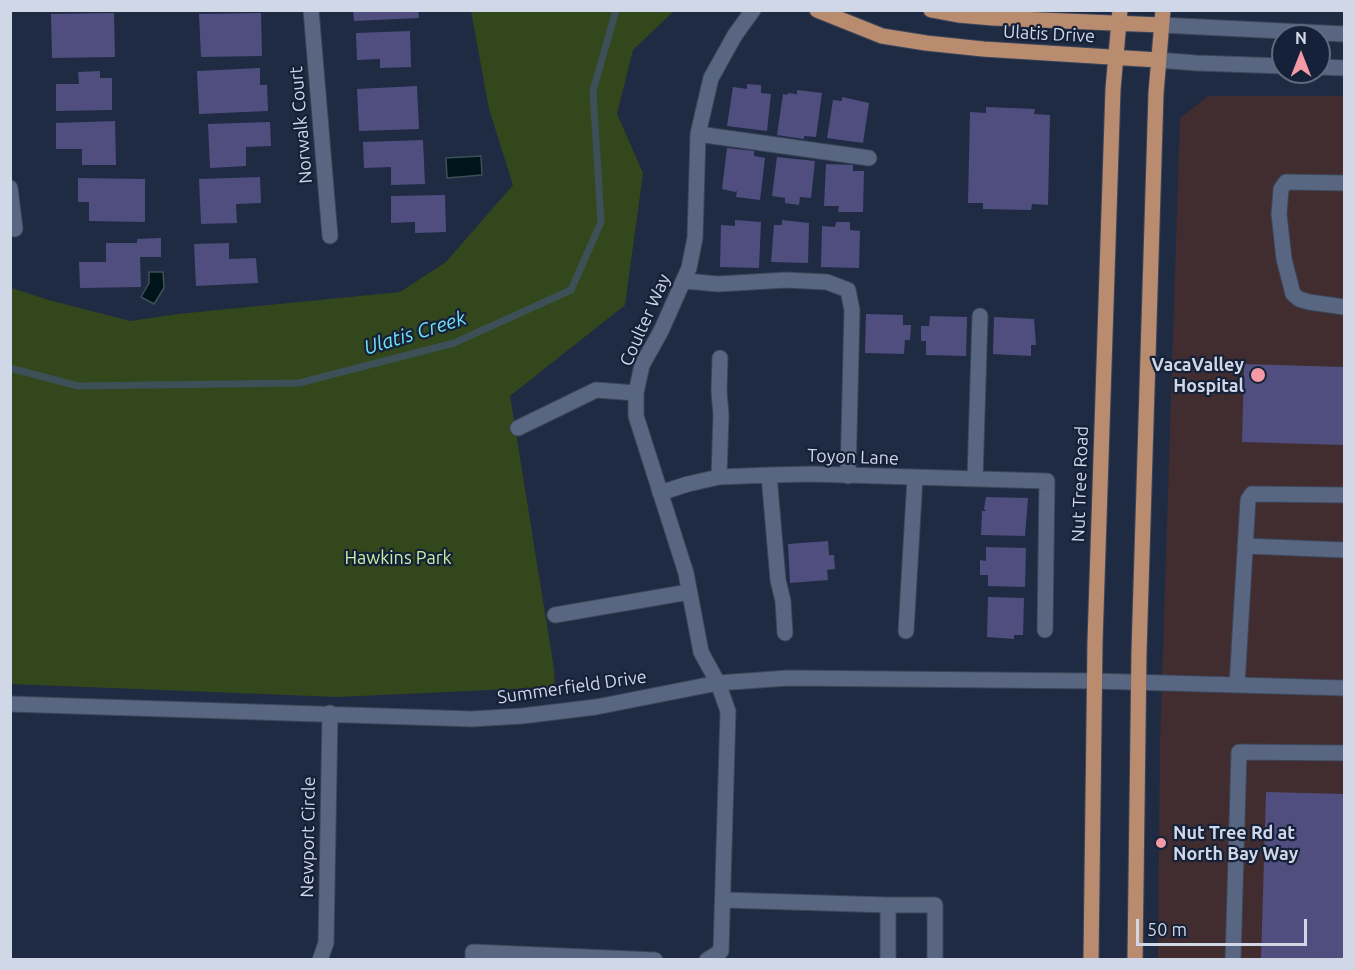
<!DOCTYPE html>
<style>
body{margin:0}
#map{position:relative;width:1355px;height:970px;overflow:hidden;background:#1f2b43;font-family:Ubuntu,sans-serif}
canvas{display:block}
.frame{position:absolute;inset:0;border:12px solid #d0d8e8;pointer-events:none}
.north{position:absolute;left:1271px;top:24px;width:60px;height:60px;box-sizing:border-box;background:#152138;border:2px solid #606a7e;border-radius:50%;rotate:0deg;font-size:16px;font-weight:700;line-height:24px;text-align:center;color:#d0d8e8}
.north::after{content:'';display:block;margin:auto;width:21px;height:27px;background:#f49aa6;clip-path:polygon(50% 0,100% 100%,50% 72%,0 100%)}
.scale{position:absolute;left:1136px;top:919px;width:171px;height:27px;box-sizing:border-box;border:3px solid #d0d8e8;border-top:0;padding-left:8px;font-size:18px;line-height:21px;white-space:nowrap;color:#d0d8e8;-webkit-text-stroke:4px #152138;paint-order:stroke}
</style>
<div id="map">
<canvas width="1355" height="970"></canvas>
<div class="frame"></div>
<div class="north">N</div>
<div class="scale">50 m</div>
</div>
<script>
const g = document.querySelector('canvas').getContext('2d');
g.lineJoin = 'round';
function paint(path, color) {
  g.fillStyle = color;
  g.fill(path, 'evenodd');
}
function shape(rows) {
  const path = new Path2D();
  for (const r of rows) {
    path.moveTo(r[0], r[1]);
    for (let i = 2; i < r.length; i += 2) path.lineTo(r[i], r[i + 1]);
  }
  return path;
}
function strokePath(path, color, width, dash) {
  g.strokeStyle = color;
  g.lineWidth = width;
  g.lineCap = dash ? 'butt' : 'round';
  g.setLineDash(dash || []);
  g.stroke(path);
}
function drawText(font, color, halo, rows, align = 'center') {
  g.font = font + ' Ubuntu,sans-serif';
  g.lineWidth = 4.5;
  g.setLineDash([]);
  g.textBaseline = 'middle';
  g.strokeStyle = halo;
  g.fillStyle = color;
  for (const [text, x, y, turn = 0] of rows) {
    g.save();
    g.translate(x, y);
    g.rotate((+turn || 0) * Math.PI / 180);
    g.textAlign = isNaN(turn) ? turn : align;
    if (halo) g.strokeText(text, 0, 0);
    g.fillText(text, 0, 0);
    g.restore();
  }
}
const medical = shape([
 [1208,96,1344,96,1344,959,1158,960,1160,743,1180,118]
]);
const green = shape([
 [471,11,674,11,633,50,617,114,643,173,625,305,510,396,554,669,555,687,338,697,11,684,11,288,49,300,130,321,178,314,400,292,446,262,513,185,489,109]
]);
const water = shape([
 [481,156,482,175,447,178,446,158,481,156],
 [149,272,163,272,164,288,154,304,141,297,149,283,149,272]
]);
const stream = shape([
 [10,368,78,386,299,383,454,343,571,290,601,222,593,91,616,10]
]);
const building = shape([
 [353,10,418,10,419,18,354,21],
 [114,13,115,57,52,58,51,14],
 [261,13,262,56,201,57,199,14],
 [410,31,411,67,380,68,380,59,357,60,356,33],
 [260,68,260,85,267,85,268,111,199,114,197,71],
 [100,71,100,78,112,78,112,110,56,111,56,84,79,84,78,72],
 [747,84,761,85,761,93,771,94,767,131,727,126,733,87,747,89],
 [417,86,419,129,359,131,357,89],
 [797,90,822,93,816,137,804,136,804,139,777,135,783,94,787,95,788,93,796,94,797,96],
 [842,97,869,103,863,143,827,138,833,100,842,101],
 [986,107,1035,109,1034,114,1050,115,1048,205,1032,204,1031,210,983,209,983,203,968,203,970,112,986,113],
 [115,121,116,165,82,165,82,149,56,149,56,123],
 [270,122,271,146,246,147,246,166,210,168,208,124],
 [423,140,425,184,391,185,391,167,364,168,363,142],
 [727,148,754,151,754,156,765,158,760,200,736,197,737,191,735,192,722,189],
 [777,157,815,161,811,198,800,197,799,205,785,203,785,198,772,196],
 [826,164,853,165,853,171,864,171,863,212,838,212,839,206,824,206],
 [260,177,261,203,236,204,237,223,201,224,199,179],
 [78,178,145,179,145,222,89,221,89,202,78,202],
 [445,195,446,232,415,233,415,222,391,223,391,196],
 [735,220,761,222,759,268,720,267,721,225,735,226],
 [782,220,809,223,808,263,771,262,774,225,782,225],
 [836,222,850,222,850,230,860,231,859,268,821,267,822,226,835,227],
 [161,238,161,257,140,257,141,287,80,288,79,262,106,262,106,243,137,243,137,239],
 [229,243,229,259,256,258,258,283,196,286,194,244],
 [866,314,903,315,903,325,911,325,910,340,905,340,904,354,865,353],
 [930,316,967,317,966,356,926,355,926,341,921,341,921,326,929,326],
 [994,317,1034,319,1036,345,1031,345,1031,356,993,354],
 [1244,364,1344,367,1344,445,1242,442],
 [986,497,1028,498,1025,536,981,535,982,511,986,511,984,509],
 [828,541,829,555,834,555,835,569,827,570,828,580,790,583,788,544],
 [986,547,1026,548,1025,587,988,586,988,575,980,575,980,560,986,561],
 [988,597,1024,598,1023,635,1014,635,1014,639,987,637],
 [1266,792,1344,794,1344,960,1261,960]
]);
const minor = shape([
 [311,10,330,236],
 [1161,25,1344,34],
 [1158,60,1196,63,1283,66],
 [1319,67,1344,68],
 [698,134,869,158],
 [1344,183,1286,182,1281,189,1279,214,1284,259,1293,294,1299,299,1309,302,1344,307],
 [10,188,15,229],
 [685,281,718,284,786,280,827,282,848,290,852,310,848,476],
 [518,428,596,390,636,393],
 [769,475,778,580,783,601,785,633],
 [719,477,721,415,719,391,720,358],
 [975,478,980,316],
 [660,493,688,484,719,477,769,475,812,474,1047,481,1045,630],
 [1245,546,1344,550],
 [555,615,689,592],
 [906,631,915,478],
 [1237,685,1248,500,1252,494,1344,495],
 [10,704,472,719,522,716,596,707,718,683,788,678,1094,681,1344,688],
 [724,900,888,905,888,960],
 [888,905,935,905,935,960],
 [320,960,326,943,330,713],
 [473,960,473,952,655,960],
 [707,960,721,951,728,711,718,683,701,652,686,573,636,416,636,393,642,365,661,331,689,268,695,238,698,134,711,78,735,35,753,10],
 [1233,960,1239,752,1344,753]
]);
const major = shape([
 [817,10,882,36,926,43,983,49,1158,60],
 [931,10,958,15,993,18,1161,25],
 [1091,960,1095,642,1113,89,1120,10],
 [1135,960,1139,652,1156,93,1163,10]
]);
const markers = [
 [1258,375,8,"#f49aa6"],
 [1161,843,6,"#f49aa6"]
];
const streetNames = [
 ["Ulatis Drive",1049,34,3],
 ["Norwalk Court",301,125,-95],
 ["Coulter Way",645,320,-66],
 ["Toyon Lane",853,457,2],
 ["Nut Tree Road",1080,484,-88],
 ["Summerfield Drive",572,687,-8],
 ["Newport Circle",308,837,-89]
];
const poiNames = [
 ["VacaValley",1244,365],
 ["Hospital",1244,386],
 ["Nut Tree Rd at",1173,833,"left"],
 ["North Bay Way",1173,854,"left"]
];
const parkNames = [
 ["Hawkins Park",398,558]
];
const waterNames = [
 ["Ulatis Creek",415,333,-17]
];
paint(medical, '#412d2f');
paint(green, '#33471d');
paint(water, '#001519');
strokePath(water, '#3e5057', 1.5);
strokePath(stream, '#3e5057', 7);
paint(building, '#504e7e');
strokePath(minor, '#3c465a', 17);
strokePath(major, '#3c465a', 17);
strokePath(minor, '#586681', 15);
strokePath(major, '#b98c70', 15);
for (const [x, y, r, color] of markers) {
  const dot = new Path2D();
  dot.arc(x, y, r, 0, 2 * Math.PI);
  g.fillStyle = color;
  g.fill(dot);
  strokePath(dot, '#152138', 2);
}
drawText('18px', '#d0d8e8', '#152138', streetNames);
drawText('bold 18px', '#d0d8e8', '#152138', poiNames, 'right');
drawText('18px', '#c8f0a4', '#152138', parkNames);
drawText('italic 20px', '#6fe2f6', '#152138', waterNames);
</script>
